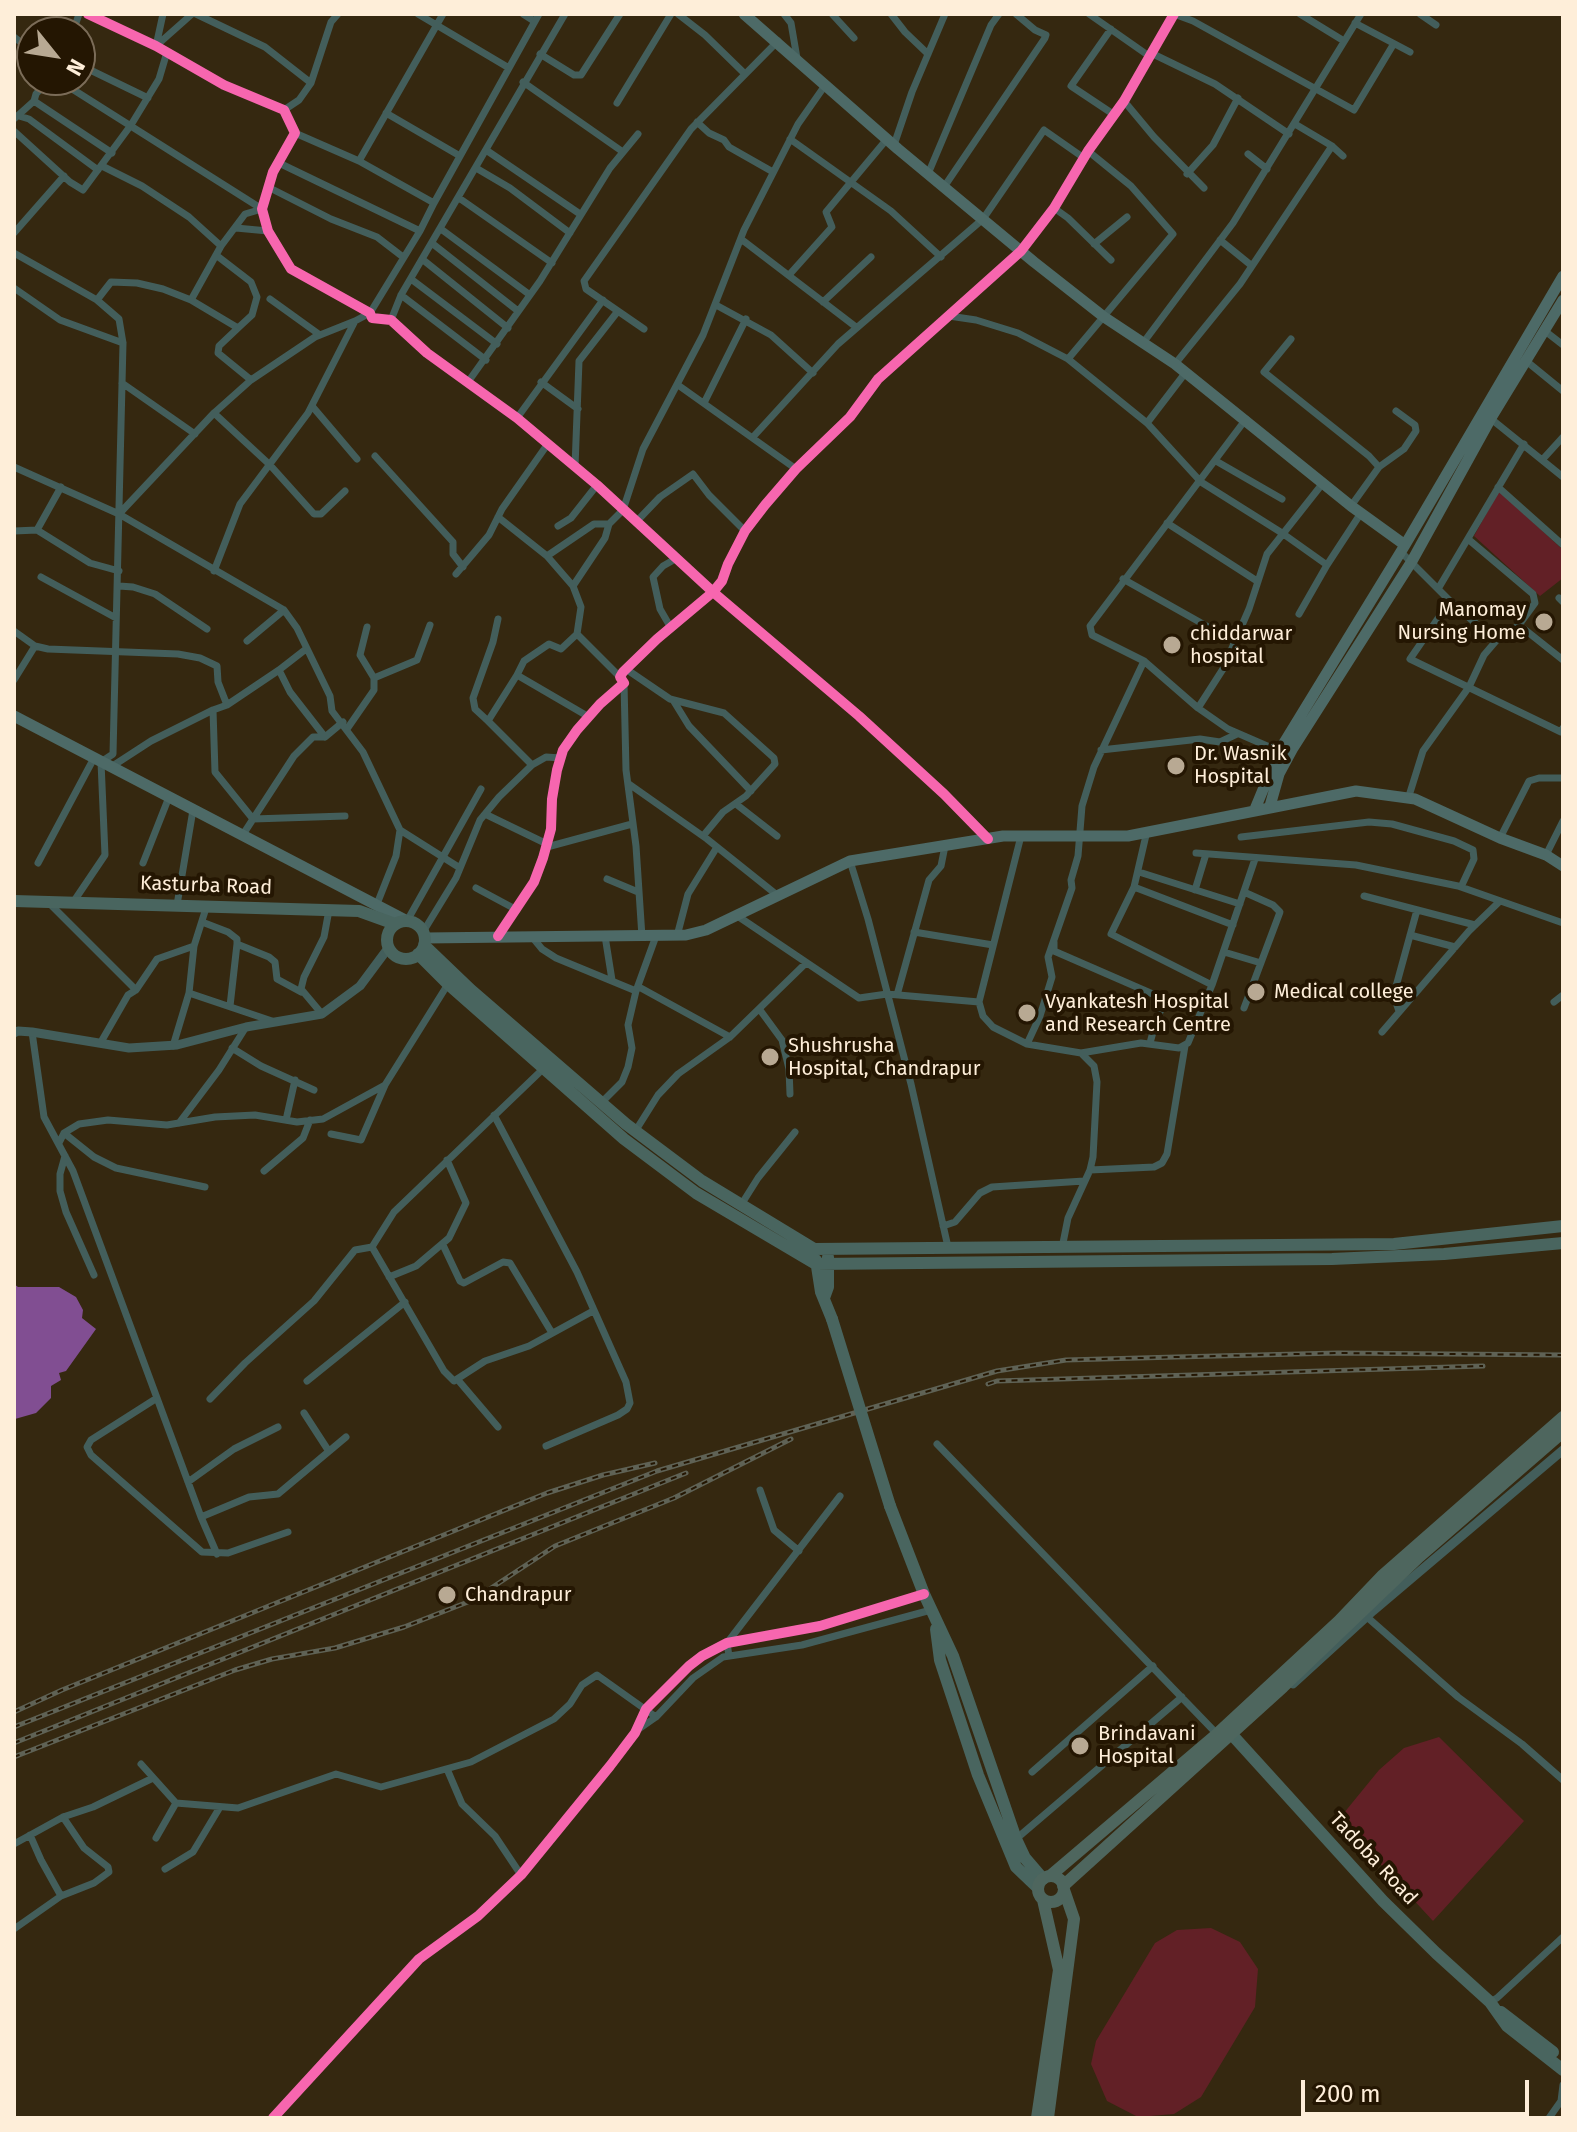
<!DOCTYPE html>
<style>
body{margin:0}
#map{position:relative;width:1577px;height:2132px;overflow:hidden;background:#352810;font-family:"Fira Sans",sans-serif}
canvas{display:block}
.frame{position:absolute;inset:0;border:16px solid #feeed9;pointer-events:none}
.north{position:absolute;left:16px;top:16px;width:80px;height:80px;box-sizing:border-box;background:#241602;border:2px solid #7b6c58;border-radius:50%;rotate:120deg;font-size:22px;font-weight:700;line-height:32px;text-align:center;color:#feeed9}
.north::after{content:'';display:block;margin:auto;width:28px;height:36px;background:#b8a993;clip-path:polygon(50% 0,100% 100%,50% 72%,0 100%)}
.scale{position:absolute;left:1301px;top:2080px;width:228px;height:36px;box-sizing:border-box;border:4px solid #feeed9;border-top:0;padding-left:10px;font-size:24px;line-height:28px;white-space:nowrap;color:#feeed9;-webkit-text-stroke:6px #241602;paint-order:stroke}
</style>
<div id="map">
<canvas width="1577" height="2132"></canvas>
<div class="frame"></div>
<div class="north">N</div>
<div class="scale">200 m</div>
</div>
<script>
const g = document.querySelector('canvas').getContext('2d');
g.lineJoin = 'round';
function paint(path, color) {
  g.fillStyle = color;
  g.fill(path, 'evenodd');
}
function shape(rows) {
  const path = new Path2D();
  for (const r of rows) {
    if (r.length === 3) {
      path.moveTo(r[0] + r[2], r[1]);
      path.arc(r[0], r[1], r[2], 0, 2 * Math.PI);
      continue;
    }
    path.moveTo(r[0], r[1]);
    for (let i = 2; i < r.length; i += 2) path.lineTo(r[i], r[i + 1]);
  }
  return path;
}
function strokePath(path, color, width, dash) {
  g.strokeStyle = color;
  g.lineWidth = width;
  g.lineCap = dash ? 'butt' : 'round';
  g.setLineDash(dash || []);
  g.stroke(path);
}
function drawText(font, color, halo, rows, align = 'center') {
  g.font = font + ' "Fira Sans",sans-serif';
  g.lineWidth = 8;
  g.setLineDash([]);
  g.textBaseline = 'middle';
  g.strokeStyle = halo;
  g.fillStyle = color;
  for (const [text, x, y, turn = 0] of rows) {
    g.save();
    g.translate(x, y);
    g.rotate((+turn || 0) * Math.PI / 180);
    g.textAlign = isNaN(turn) ? turn : align;
    if (halo) g.strokeText(text, 0, 0);
    g.fillText(text, 0, 0);
    g.restore();
  }
}
const green = shape([
 [1499,491,1563,550,1563,578,1540,596,1474,536],
 [1439,1737,1524,1821,1433,1921,1339,1819,1379,1770,1404,1748],
 [1211,1928,1240,1942,1258,1969,1255,2007,1201,2097,1174,2114,1138,2117,1107,2101,1091,2064,1096,2041,1155,1943,1177,1930]
]);
const water = shape([
 [14,1284,18,1287,59,1287,76,1297,83,1310,82,1318,96,1329,66,1371,59,1373,61,1380,51,1386,51,1398,36,1413,15,1419,14,1440]
]);
const minor = shape([
 [88,14,156,46,224,85,284,110,295,133,273,172,262,209,268,231,291,269,370,313,372,318,391,320,427,353,517,418,597,485,713,592,859,716,944,794,988,839],
 [163,14,156,46,192,14],
 [196,14,265,47,311,83],
 [418,14,509,68],
 [523,14,534,21],
 [678,14,705,35,744,73],
 [784,14,791,23,797,58],
 [832,14,854,38],
 [891,14,905,32,928,54],
 [1089,14,1149,56],
 [1174,14,1193,21,1354,110,1393,45],
 [1300,14,1344,41],
 [1420,14,1436,25],
 [1355,23,1410,52],
 [1111,29,1071,86,1113,114],
 [73,32,79,14],
 [14,37,32,51],
 [1151,53,1215,84,1289,134],
 [540,54,574,75,581,75,620,14],
 [80,65,148,98],
 [58,80,262,209],
 [523,82,623,152],
 [34,101,112,153],
 [1124,101,1154,137,1204,188],
 [617,103,671,14],
 [284,110,299,100,311,83,331,22,338,14],
 [386,113,460,156],
 [19,116,29,119,98,170],
 [14,119,34,101,36,94,48,80],
 [697,122,709,133,724,140,729,147,773,172],
 [1295,124,1332,146,1343,156],
 [14,131,70,182,83,190,131,125,159,79,167,52],
 [790,139,891,211,941,257],
 [894,145,912,92,945,14],
 [486,150,580,214],
 [1248,154,1267,169],
 [359,161,443,14],
 [279,163,420,231],
 [102,166,142,186,189,217,221,246],
 [476,168,510,188,570,233],
 [928,174,991,25,999,14],
 [1187,174,1213,145,1238,98],
 [268,187,331,219,377,237,403,257],
 [944,187,1045,38,1046,35,1035,30,1016,14],
 [459,198,552,263],
 [434,203,539,14],
 [1054,208,1068,218,1111,260],
 [236,228,268,231],
 [441,229,530,295],
 [14,233,64,176],
 [741,239,856,327],
 [1220,240,1252,266],
 [433,244,518,311],
 [1094,244,1127,217],
 [14,253,97,300,119,319,123,343,113,754,101,762,105,855,74,901],
 [216,255,251,282,257,297,252,315,238,328],
 [422,259,508,328],
 [789,275,832,227,826,212,887,139],
 [411,279,497,344],
 [14,288,60,320,123,343],
 [401,295,486,360],
 [270,299,320,335],
 [97,300,111,282,137,283,163,289,191,300,221,246,245,214,262,209],
 [191,300,238,328,219,346,218,353,251,380],
 [823,302,871,257],
 [716,305,771,335,813,373],
 [949,316,976,320,1018,333,1068,359,1147,423,1201,482,1282,533,1327,565],
 [391,320,401,295,565,14],
 [644,329,586,289,584,281,691,129,778,41],
 [1545,331,1563,345],
 [1291,339,1264,372,1369,456,1379,467,1351,506],
 [1143,343,1233,223,1361,14],
 [1068,359,1173,234,1131,186,1088,151],
 [1525,360,1563,391],
 [1175,364,1240,284,1332,146],
 [468,382,540,281,610,168,638,134],
 [541,382,578,409],
 [122,383,195,434],
 [678,385,796,469],
 [704,403,746,319],
 [312,406,357,459],
 [214,413,270,465,314,514,321,514,345,491],
 [517,418,603,300],
 [1490,418,1563,477],
 [1147,423,1186,372],
 [753,437,838,344,983,219,1044,130,1084,158],
 [375,456,453,542,453,554,463,567],
 [1543,459,1563,437],
 [1216,461,1282,499],
 [14,467,119,514,284,610,297,628,330,696,332,711,363,752,400,830,396,856,377,904],
 [575,467,579,361,618,311],
 [1379,467,1404,449,1416,431,1415,425,1396,411],
 [1498,487,1563,545],
 [119,514,214,413,251,380,315,337,355,321],
 [498,517,547,556,573,586],
 [637,521,660,497,693,474,709,495,745,531],
 [1167,523,1257,581],
 [558,526,571,518,597,485],
 [37,530,61,487],
 [14,531,37,530,90,563,119,571],
 [1401,552,1450,601,1496,641],
 [547,556,594,524,609,524],
 [214,571,240,504,308,413,355,321,370,313,420,231,434,203,359,161,295,133],
 [456,574,489,535,502,509,547,445],
 [41,577,116,618],
 [1123,579,1235,642],
 [119,586,133,587,155,594,207,629],
 [1438,589,1524,444],
 [1559,598,1563,602],
 [1450,601,1410,659,1561,732,1563,728],
 [1299,614,1327,565,1361,513],
 [1519,625,1563,660],
 [671,628,660,609,653,577,663,566,677,558],
 [14,631,35,646],
 [577,634,581,607,573,586,605,538,609,524,623,510,643,449,703,335,744,230,798,124,826,84],
 [247,641,284,610],
 [306,649,279,670,227,705,213,710,215,772,253,819,345,816],
 [1144,661,1198,708,1228,729,1281,752],
 [626,669,670,699,724,713,774,758,775,764,746,796,723,812,703,836],
 [279,670,290,692,325,737],
 [517,675,488,721,532,765],
 [374,678,417,660,430,625],
 [14,680,35,646,48,649,178,654,200,658,217,666,218,682,227,705],
 [624,683,626,770,636,846,642,937],
 [673,700,689,726,751,791],
 [1198,708,1223,669,1249,609,1267,554,1323,483],
 [589,717,517,675,524,661,549,644,561,649,577,634,620,677],
 [488,721,475,709,473,698,493,642,498,619],
 [347,729,374,690,374,678,360,655,367,627],
 [1101,750,1200,739,1220,742,1237,734],
 [111,767,151,741,213,710],
 [629,784,707,839,777,895],
 [1408,799,1423,751,1469,687,1484,655,1496,641,1519,625,1535,603,1533,594,1468,539],
 [736,804,777,836],
 [485,814,547,844],
 [400,830,460,868],
 [1147,831,1134,887,1111,934,1212,985],
 [242,836,294,756,313,737,325,737,343,722],
 [1021,836,979,1002,983,1016,993,1027,1027,1044,1081,1053,1094,1066,1097,1082,1093,1157,1090,1170,1068,1218,1062,1248],
 [1241,837,1369,822,1392,824,1454,841,1473,850,1474,859,1461,887],
 [1500,838,1529,781,1539,778,1563,778],
 [547,847,632,824],
 [1196,853,1356,865,1458,886,1563,923],
 [1546,855,1563,821],
 [850,861,868,919,911,1084,948,1247],
 [38,863,94,758],
 [143,863,169,797],
 [1139,872,1240,904],
 [607,879,638,892],
 [1134,887,1233,925],
 [476,888,517,910],
 [1195,890,1206,854],
 [1364,896,1475,925],
 [50,904,136,990],
 [177,905,193,810],
 [207,905,194,946,189,993,272,1021],
 [736,915,859,998,887,994,979,1002],
 [407,921,481,789],
 [202,922,228,932,237,939,237,944,269,957,275,962,277,979,301,992],
 [423,932,456,878,480,820,499,797,532,765,546,757,561,758],
 [914,932,993,945],
 [1410,935,1455,947],
 [498,936,534,882,543,858,551,829,552,799,557,770,563,750,577,730,600,704,624,683,620,677,623,672,657,639,713,592,722,581,728,564,745,531,765,505,796,469,850,417,878,379,1021,251,1054,208,1088,151,1124,101,1174,14],
 [605,936,612,980],
 [677,936,688,894,717,847],
 [533,938,542,949,556,958,636,991],
 [1054,942,1054,951,1162,998,1163,1005,1156,1021,1150,1043],
 [1224,952,1261,963],
 [639,987,730,1037],
 [897,995,929,880,941,866,945,846],
 [1554,1002,1563,995],
 [230,1006,237,944],
 [1244,1008,1280,912,1273,905,1244,892],
 [760,1010,782,1040,789,1069,790,1094],
 [1399,1011,1394,997,1395,990,1417,910],
 [322,1014,301,989,304,977,324,937,329,910],
 [32,1032,44,1117,73,1171,201,1517,217,1554],
 [1382,1032,1469,931,1500,901],
 [101,1042,128,995,136,990,157,959,194,946],
 [1027,1044,1040,1016,1052,977,1048,957,1072,888,1071,880,1078,856,1082,806,1094,767,1144,661,1092,635,1090,626,1246,419],
 [173,1046,189,993],
 [232,1048,261,1066,314,1090],
 [1081,1053,1141,1043,1179,1048,1188,1043,1212,985,1255,859],
 [543,1069,394,1212,372,1247,444,1371,454,1381,485,1361,529,1346,593,1311],
 [601,1103,622,1082,628,1067,632,1048,628,1025,636,991,656,936],
 [494,1115,577,1272,626,1382,630,1403,627,1409,618,1415,546,1446],
 [286,1120,295,1080],
 [179,1123,219,1070,246,1027],
 [636,1130,658,1095,678,1074,730,1037,806,963],
 [64,1133,94,1157,116,1168,205,1187],
 [331,1134,361,1140,385,1085],
 [59,1143,64,1133,79,1124,108,1120,167,1125,215,1117,255,1115,297,1122,323,1119,385,1085,448,984],
 [65,1156,60,1174,60,1191,66,1212,94,1275],
 [1090,1170,1154,1167,1162,1163,1167,1154,1185,1046],
 [264,1171,303,1138,310,1120],
 [741,1205,758,1178,795,1132],
 [943,1226,955,1222,980,1193,992,1187,1084,1181],
 [443,1245,460,1281,464,1283,503,1262,510,1263,552,1333],
 [389,1277,416,1266,449,1238,466,1203,447,1160],
 [458,1380,498,1427],
 [307,1381,405,1302],
 [157,1398,91,1440,87,1447,91,1455,202,1552,228,1553,288,1532],
 [210,1399,245,1363,314,1301,355,1250,372,1247],
 [304,1413,328,1450],
 [937,1444,1217,1734],
 [188,1482,234,1449,278,1427],
 [760,1490,774,1530,799,1551],
 [201,1517,249,1497,278,1494,346,1437],
 [1367,1617,1458,1697,1522,1744,1563,1780],
 [729,1656,727,1643,840,1496],
 [636,1731,656,1717,693,1678,723,1657,802,1645,931,1610],
 [141,1764,176,1803,238,1808,336,1774,381,1787,471,1762,554,1719,570,1704,582,1685,597,1675,656,1717],
 [447,1769,462,1804,495,1836,521,1875],
 [1032,1772,1153,1666],
 [30,1835,41,1860,61,1896],
 [156,1838,176,1803],
 [1016,1839,1182,1697],
 [14,1844,63,1817,93,1807,153,1778],
 [165,1869,193,1852,220,1807],
 [14,1929,61,1896,94,1883,109,1872,108,1867,84,1848,63,1817],
 [1490,2002,1497,1998,1563,1937],
 [273,2118,419,1959,478,1916,521,1875,610,1766,635,1733,646,1709,689,1666,702,1656,727,1643,820,1626,924,1594],
 [1549,2118,1561,2101,1563,2085]
]);
const tertiary = shape([
 [14,1033,18,1031,32,1032,129,1048,177,1045,246,1027,322,1014,360,986,389,947],
 [1293,1684,1373,1611,1563,1450]
]);
const secondary = shape([
 [744,14,898,149,1034,262,1104,317,1175,364,1351,506,1405,545],
 [14,716,407,921],
 [1270,806,1279,774,1293,748,1412,561,1491,418,1563,300],
 [1255,809,1279,751,1405,545,1563,276],
 [425,938,686,935,706,930,850,861,1003,836,1128,836,1356,791,1415,799,1500,838,1546,855,1563,866]
]);
const primary = shape([
 [14,901,359,911,395,924],
 [406,940,19],
 [424,945,471,990,626,1124,702,1181,814,1249,1394,1244,1563,1226],
 [418,954,448,984,624,1139,696,1193,816,1264,1332,1259,1444,1254,1563,1243],
 [816,1260,821,1292,832,1319],
 [824,1298,828,1287,828,1257],
 [890,1506,924,1594,953,1656,1016,1839,1025,1858,1043,1879],
 [936,1629,940,1660,978,1775,1016,1867,1038,1888],
 [1225,1727,1383,1901,1436,1953,1490,2002,1507,2026,1563,2070],
 [1501,2012,1553,2052]
]);
const trunk = shape([
 [1051,1889,13],
 [1050,1876,1217,1734,1339,1621,1383,1575,1563,1417],
 [1063,1886,1283,1687,1419,1557,1563,1432],
 [1037,2118,1059,1970,1043,1900],
 [1048,2118,1074,1919,1064,1890]
]);
const rail = shape([
 [988,1384,997,1381,1483,1366],
 [14,1712,62,1690,547,1493,603,1475,655,1463],
 [14,1727,657,1471,997,1371,1066,1360,1176,1357,1338,1353,1563,1355],
 [14,1743,686,1473],
 [14,1757,235,1670,272,1659,335,1648,404,1627,473,1600,555,1546,674,1498,791,1439]
]);
const primaryBridge = shape([
 [832,1319,890,1506]
]);
const cycleway = shape([
 [88,14,156,46,224,85,284,110,295,133,273,172,262,209,268,231,291,269,370,313,372,318,391,320,427,353,517,418,597,485,713,592,859,716,944,794,988,839],
 [498,936,534,882,543,858,551,829,552,799,557,770,563,750,577,730,600,704,624,683,620,677,623,672,657,639,713,592,722,581,728,564,745,531,765,505,796,469,850,417,878,379,1021,251,1054,208,1088,151,1124,101,1174,14],
 [273,2118,419,1959,478,1916,521,1875,610,1766,635,1733,646,1709,689,1666,702,1656,727,1643,820,1626,924,1594]
]);
const markers = [
 [1544,622,10,"#b8a993"],
 [1172,645,10,"#b8a993"],
 [1176,766,10,"#b8a993"],
 [1256,992,10,"#b8a993"],
 [1027,1013,10,"#b8a993"],
 [770,1057,10,"#b8a993"],
 [447,1595,10,"#b8a993"],
 [1080,1746,10,"#b8a993"]
];
const poiNames = [
 ["Manomay",1526,610,"right"],
 ["Nursing Home",1526,633,"right"],
 ["chiddarwar",1190,634],
 ["hospital",1190,657],
 ["Dr. Wasnik",1194,754],
 ["Hospital",1194,777],
 ["Medical college",1274,992],
 ["Vyankatesh Hospital",1045,1002],
 ["and Research Centre",1045,1025],
 ["Shushrusha",788,1046],
 ["Hospital, Chandrapur",788,1069],
 ["Chandrapur",465,1595],
 ["Brindavani",1098,1734],
 ["Hospital",1098,1757]
];
const streetNames = [
 ["Kasturba Road",206,886,2],
 ["Tadoba Road",1373,1859,47]
];
paint(green, '#622026');
paint(water, '#814e92');
strokePath(minor, '#435e5b', 7);
strokePath(tertiary, '#435e5b', 9);
strokePath(secondary, '#4d6a67', 11);
strokePath(primary, '#49655f', 12);
strokePath(trunk, '#4e665e', 12);
strokePath(rail, '#5f6255', 5);
strokePath(rail, '#241602', 2, [6]);
strokePath(primaryBridge, '#49655f', 12);
strokePath(cycleway, '#f766af', 10);
for (const [x, y, r, color] of markers) {
  const dot = new Path2D();
  dot.arc(x, y, r, 0, 2 * Math.PI);
  g.fillStyle = color;
  g.fill(dot);
  strokePath(dot, '#241602', 3);
}
drawText('20px', '#feeed9', '#241602', poiNames, 'left');
drawText('20px', '#feeed9', '#241602', streetNames);
</script>
